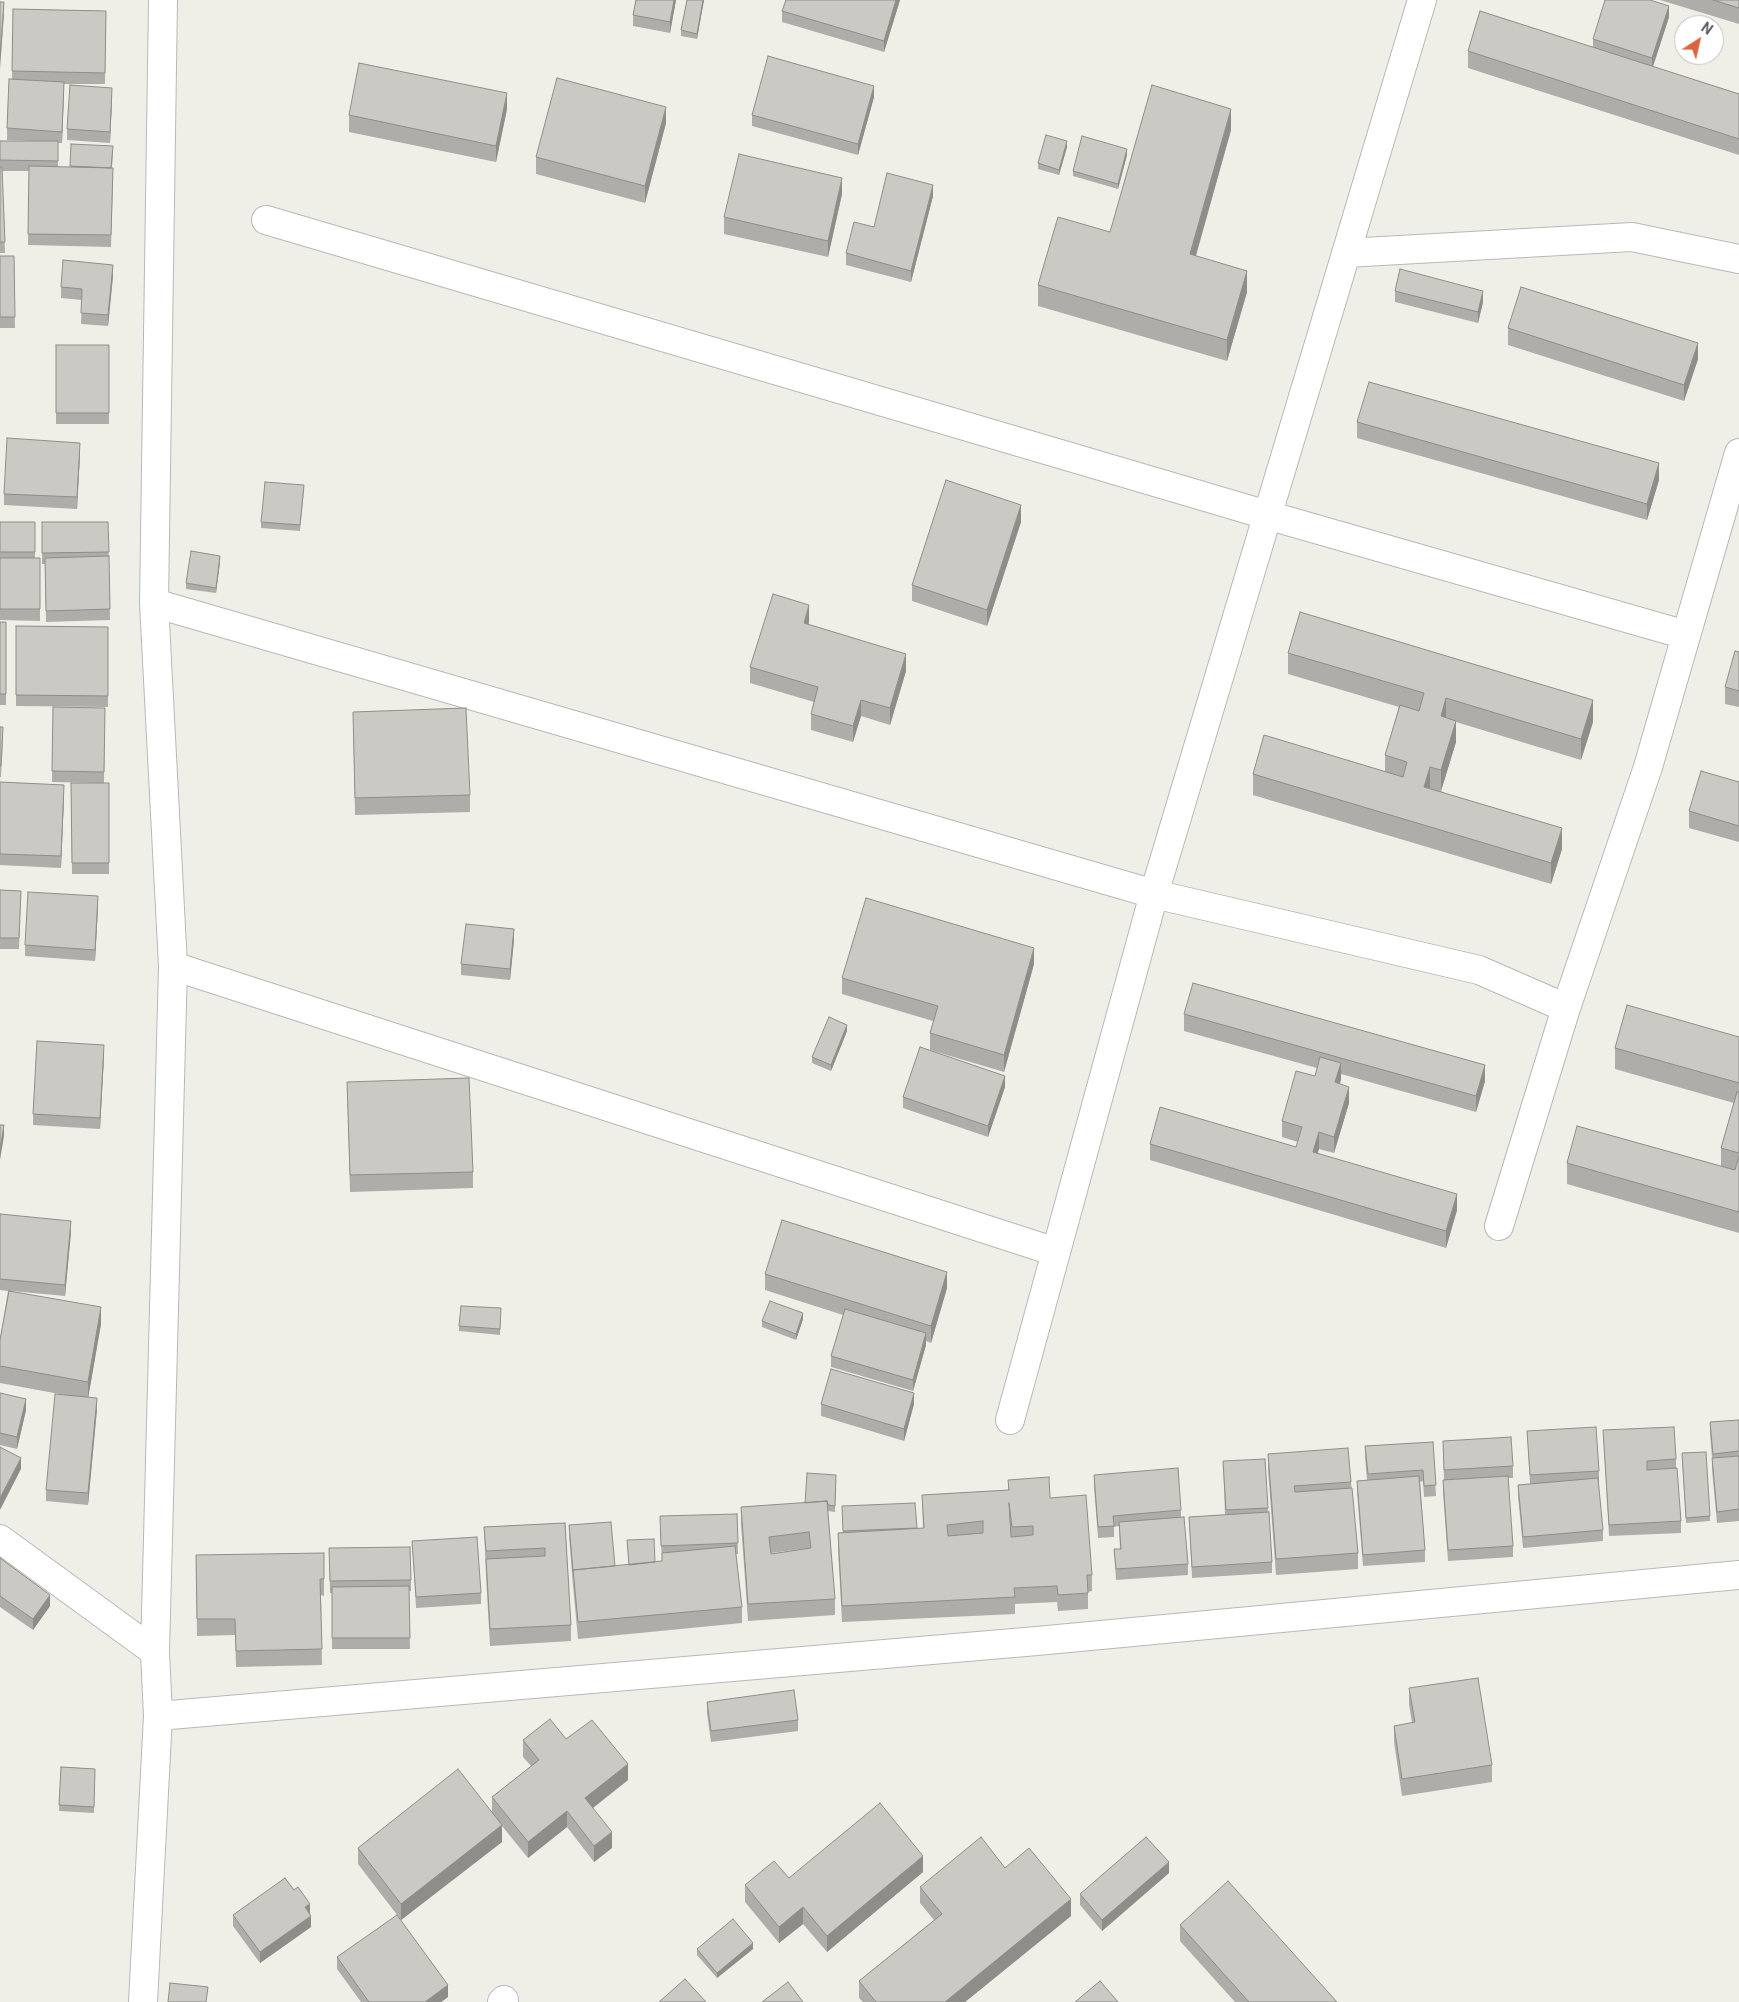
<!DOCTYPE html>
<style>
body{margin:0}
#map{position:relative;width:1739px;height:2002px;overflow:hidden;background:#f0efe7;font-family:Roboto,sans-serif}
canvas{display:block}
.north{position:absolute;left:1674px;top:15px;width:50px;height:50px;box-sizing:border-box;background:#fff;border:1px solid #bfc0c2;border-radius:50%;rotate:35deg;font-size:14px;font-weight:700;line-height:20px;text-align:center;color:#5f6166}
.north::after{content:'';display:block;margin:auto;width:18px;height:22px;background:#dd6240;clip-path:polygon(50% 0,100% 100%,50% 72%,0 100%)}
</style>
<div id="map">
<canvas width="1739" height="2002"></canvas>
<div class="north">N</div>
</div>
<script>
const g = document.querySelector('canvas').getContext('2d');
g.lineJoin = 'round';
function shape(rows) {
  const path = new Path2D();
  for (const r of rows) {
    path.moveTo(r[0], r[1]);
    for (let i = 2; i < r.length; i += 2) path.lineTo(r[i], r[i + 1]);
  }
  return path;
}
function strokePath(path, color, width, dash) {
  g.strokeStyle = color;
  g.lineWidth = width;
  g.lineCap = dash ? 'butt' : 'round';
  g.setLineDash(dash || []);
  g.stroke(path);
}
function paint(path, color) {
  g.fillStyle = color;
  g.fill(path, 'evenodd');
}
const minor = shape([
 [266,220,1267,515,1686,635],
 [1346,253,1632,237,1739,259],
 [154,603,1154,894,1479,970,1566,1008],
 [173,966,1056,1252],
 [1499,1226,1566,1008,1648,767,1739,453],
 [1010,1420,1154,894,1422,0],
 [0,1539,155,1652],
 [158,1716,1037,1641,1739,1575],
 [143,2002,158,1716,155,1652,173,966,154,603,163,0],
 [502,2002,504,2000]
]);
const wall = shape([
 [636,0,676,0,670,33,633,26,633,15],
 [687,0,704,0,697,39,681,36,681,30],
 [786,0,900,0,884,52,782,22,782,11],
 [1660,0,1739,0,1739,24],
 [13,9,106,11,105,84,64,84,62,143,58,143,58,167,70,167,71,144,113,152,112,168,113,180,111,247,28,245,29,171,2,171,5,253,0,253,0,141,34,141,7,140,7,128,12,79],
 [1669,17,1653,67,1739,94,1739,155,1468,68,1468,51,1593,47,1593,39],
 [874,97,858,155,752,126,752,115],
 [112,99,110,143,67,140,67,129],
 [507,109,496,162,349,132,349,115],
 [666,123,645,203,536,174,536,157],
 [1231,130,1196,256,1247,292,1227,361,1038,306,1038,285,1110,232],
 [1067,147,1059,175,1038,169,1038,163],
 [1127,155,1118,189,1073,176,1073,171],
 [842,194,828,257,724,234,724,217],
 [933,196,911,282,846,265,846,253,874,227],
 [0,256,14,256,15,328,0,328],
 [113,276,108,326,81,324,82,300,61,298,61,287],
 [1395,291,1483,302,1478,323,1395,302],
 [1508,328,1698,359,1684,401,1508,345],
 [56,345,109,345,109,424,56,424],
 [1357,422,1659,480,1647,520,1357,438],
 [80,454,77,509,4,505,4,494],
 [304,490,300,531,261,528,261,522],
 [0,522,35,522,35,558,40,558,40,621,0,620],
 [42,522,108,522,110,620,46,622,45,564,42,564],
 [1021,522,987,626,912,601,912,585],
 [220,562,216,593,186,589,186,583],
 [0,622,6,622,6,705,0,705],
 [809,622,809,625,906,671,890,725,861,716,853,742,811,730,811,714,814,702,750,683,750,667],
 [16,626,108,627,108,707,16,706],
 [1739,652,1739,707,1725,704,1725,687],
 [1288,653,1593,722,1581,760,1456,722,1456,742,1441,791,1562,849,1551,884,1253,795,1253,774,1385,771,1385,755,1399,707,1288,674],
 [53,707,105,708,104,783,109,783,109,874,72,874,71,783,103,783,52,782],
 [353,712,470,795,470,812,355,815],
 [0,727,3,739,1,777,0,777],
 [0,782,64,796,61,868,0,865],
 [1739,782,1739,842,1689,828,1689,811],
 [0,890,21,891,19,949,0,949],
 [98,907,95,961,25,956,25,945],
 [514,940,510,980,461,975,461,964],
 [1034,964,1004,1072,930,1050,930,1033,933,1021,842,994,842,978],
 [1184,1014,1485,1081,1476,1112,1341,1074,1341,1079,1340,1084,1349,1103,1334,1153,1319,1149,1317,1153,1457,1210,1446,1248,1150,1160,1150,1144,1296,1147,1298,1142,1282,1137,1282,1121,1315,1076,1317,1068,1184,1031],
 [847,1031,831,1071,812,1063,812,1057],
 [1739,1037,1739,1233,1567,1184,1567,1163,1721,1167,1721,1148,1734,1103,1615,1069,1615,1048],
 [104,1056,100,1129,33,1125,33,1114],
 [347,1082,473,1172,473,1188,350,1192],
 [1005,1087,988,1137,903,1108,903,1097],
 [0,1214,71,1232,65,1296,12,1291,101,1324,88,1397,97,1409,88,1505,46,1501,46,1490,65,1395,0,1383,0,1340,8,1291,0,1290],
 [765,1274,947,1288,931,1343,926,1341,926,1345,913,1391,831,1367,831,1356,843,1315,765,1290],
 [501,1308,500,1335,459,1331,459,1326],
 [803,1319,796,1340,762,1327,762,1321],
 [0,1393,26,1410,17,1449,0,1445],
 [821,1404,914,1404,904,1441,821,1416],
 [1739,1420,1739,1521,1717,1523,1712,1469,1712,1458,1710,1433,1710,1422],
 [1603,1430,1676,1459,1676,1468,1681,1521,1681,1533,1609,1536],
 [1527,1431,1599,1471,1599,1482,1598,1482,1603,1530,1603,1541,1523,1548,1518,1496,1518,1485,1530,1484],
 [1443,1441,1513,1466,1513,1478,1508,1478,1513,1546,1513,1557,1448,1561,1443,1492,1443,1480,1444,1480],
 [1433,1442,1436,1496,1424,1497,1423,1481,1420,1482,1425,1550,1425,1562,1363,1566,1357,1492,1357,1481,1367,1480,1365,1457,1365,1446],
 [1268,1454,1351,1482,1358,1553,1358,1569,1276,1575,1268,1470],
 [1682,1458,1710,1516,1710,1521,1686,1523],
 [1223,1461,1268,1508,1272,1562,1272,1573,1192,1578,1189,1517,1225,1515],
 [836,1475,835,1512,828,1511,835,1599,835,1615,748,1621,741,1524,741,1507,805,1503],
 [809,1548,771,1554,771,1553],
 [1094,1475,1181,1510,1181,1518,1188,1564,1188,1575,1116,1580,1114,1549,1120,1549,1119,1526,1114,1527,1114,1537,1098,1538,1094,1487],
 [1008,1480,1050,1498,1092,1575,1092,1591,1088,1592,1088,1609,1058,1611,1057,1602,1015,1604,1015,1614,842,1622,838,1549,838,1533,843,1532,842,1506,917,1528,923,1528,922,1495,1008,1490],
 [737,1514,738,1554,736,1554,742,1607,742,1623,578,1639,573,1586,569,1536,569,1525,615,1566,629,1565,627,1540,655,1562,662,1561,660,1527],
 [565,1523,571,1625,571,1641,490,1646,486,1576,484,1527],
 [412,1541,481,1593,481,1604,416,1608],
 [329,1548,411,1580,411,1591,409,1591,410,1649,332,1649,332,1593,330,1593],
 [196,1555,324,1579,324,1596,321,1595,322,1665,236,1667,235,1635,197,1636],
 [0,1558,50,1606,33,1630,0,1607],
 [1409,1688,1492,1765,1492,1782,1402,1796,1394,1742,1394,1726,1412,1723,1409,1704],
 [707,1702,798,1720,798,1731,711,1742,707,1713],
 [566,1739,628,1780,593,1808,612,1848,594,1862,567,1827,528,1858,502,1826,502,1842,401,1920,358,1864,358,1848,492,1812,492,1797,531,1766,523,1757,523,1740],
 [61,1767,95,1769,94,1813,59,1811],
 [923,1872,827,1952,803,1924,779,1943,745,1902,745,1885,789,1878],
 [1169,1873,1102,1931,1080,1905,1080,1894],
 [920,1887,1071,1916,965,2002,863,2002,859,1998,859,1981,934,1920,920,1903],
 [310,1914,311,1927,260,1963,233,1926,233,1915],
 [1180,1925,1337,2002,1235,2002,1180,1941],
 [697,1949,753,1949,717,1978,697,1955],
 [337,1957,448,1997,441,2002,361,2002,337,1969]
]);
const shadedWall = shape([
 [674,0,676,0,670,33,670,22],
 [703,0,704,0,697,39,697,34],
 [896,0,900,0,884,52,884,41],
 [4,2,4,14,0,69,0,58],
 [1669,6,1669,17,1652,69,1652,58],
 [64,82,64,93,62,143,62,132],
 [874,86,874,97,858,155,858,144],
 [112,88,112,99,110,143,110,132],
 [507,93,507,109,496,162,496,146],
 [666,107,666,123,645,203,645,186],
 [1231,109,1231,130,1190,276,1190,254],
 [1067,141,1067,147,1059,175,1059,170],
 [1127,149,1127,155,1118,189,1118,184],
 [842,178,842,194,828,257,828,241],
 [933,185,933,196,911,282,911,271],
 [113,265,113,276,108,326,108,315],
 [1247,271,1247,292,1227,361,1227,340],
 [1483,291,1483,302,1478,323,1478,312],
 [1698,343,1698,359,1684,401,1684,385],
 [80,443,80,454,77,509,77,497],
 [1659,463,1659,480,1647,520,1647,504],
 [1021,505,1021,522,987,626,987,610],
 [220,556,220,562,216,593,216,588],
 [809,605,809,622,804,640,804,623],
 [906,654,906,671,890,725,890,708],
 [1446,698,1446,719,1441,716],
 [861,700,861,716,853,742,853,726],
 [1593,700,1593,722,1581,760,1581,739],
 [1456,721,1456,742,1441,791,1441,770],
 [1430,767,1430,788,1424,787],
 [64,785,64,796,61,868,61,856],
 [1562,828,1562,849,1551,884,1551,863],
 [98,896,98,907,95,961,95,950],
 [514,929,514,940,510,980,510,969],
 [1034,948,1034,964,1004,1072,1004,1055],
 [847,1025,847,1031,831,1071,831,1065],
 [104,1045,104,1056,100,1129,100,1118],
 [1341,1063,1341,1079,1335,1099,1335,1082],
 [1485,1065,1485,1081,1476,1112,1476,1096],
 [1005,1076,1005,1087,988,1137,988,1126],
 [1349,1087,1349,1103,1334,1153,1334,1137],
 [4,1125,4,1136,0,1160,0,1149],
 [1319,1132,1319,1149,1313,1168,1313,1152],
 [1457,1194,1457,1210,1446,1248,1446,1231],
 [71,1221,71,1232,65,1296,65,1285],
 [947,1272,947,1288,931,1343,931,1326],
 [101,1307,101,1324,88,1399,88,1382],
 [803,1313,803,1319,796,1340,796,1334],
 [926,1333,926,1345,913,1391,913,1380],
 [914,1393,914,1404,904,1441,904,1429],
 [97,1398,97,1409,88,1505,88,1493],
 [26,1399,26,1410,17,1449,17,1437],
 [21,1458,21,1469,0,1510,0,1498],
 [50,1595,50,1606,33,1630,33,1619],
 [628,1764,628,1780,585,1814,585,1798],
 [567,1811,567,1827,528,1858,528,1842],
 [502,1825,502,1842,401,1920,401,1904],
 [612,1832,612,1848,594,1862,594,1846],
 [923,1856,923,1872,827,1952,827,1936],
 [1169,1862,1169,1873,1102,1931,1102,1920],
 [1071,1899,1071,1916,965,2002,945,2002],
 [310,1904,310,1915,305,1907],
 [803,1907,803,1924,779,1943,779,1927],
 [311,1916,311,1927,260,1963,260,1952],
 [753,1943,753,1949,717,1978,717,1973],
 [448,1985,448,1997,441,2002,425,2002]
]);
const building = shape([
 [636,0,674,0,670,22,633,15,636,0],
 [687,0,703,0,697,34,681,30,687,0],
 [786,0,896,0,884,41,782,11,786,0],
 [1605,0,1650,0,1669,6,1652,58,1593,39,1605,0],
 [1713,0,1739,0,1739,8,1713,0],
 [0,2,4,2,0,58,0,2],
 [13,9,106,11,105,73,12,71,13,9],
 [1480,11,1739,94,1739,139,1468,51,1480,11],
 [768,56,874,86,858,144,752,115,768,56],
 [359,63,507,93,496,146,349,115,359,63],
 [557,78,666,107,645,186,536,157,557,78],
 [9,79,64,82,62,132,7,128,9,79],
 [70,85,112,88,110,132,67,129,70,85],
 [1152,85,1231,109,1190,254,1247,271,1227,340,1038,285,1058,217,1110,232,1152,85],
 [1046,135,1067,141,1059,170,1038,163,1046,135],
 [1082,136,1127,149,1118,184,1073,171,1082,136],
 [0,141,58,141,58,161,0,160,0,141],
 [71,144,113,146,111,168,70,166,71,144],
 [739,154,842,178,828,241,724,217,739,154],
 [29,166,113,168,111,235,28,234,29,166],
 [0,167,2,167,5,242,0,242,0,167],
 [887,173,933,185,911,271,846,253,854,222,874,227,887,173],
 [0,256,14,256,15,317,0,317,0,256],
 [63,260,113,265,108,315,81,313,82,289,61,287,63,260],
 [1400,269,1483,291,1478,312,1395,291,1400,269],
 [1521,287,1698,343,1684,385,1508,328,1521,287],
 [56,345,109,345,109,413,56,413,56,345],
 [1369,382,1659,463,1647,504,1357,422,1369,382],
 [7,438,80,443,77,497,4,494,7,438],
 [946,480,1021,505,987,610,912,585,946,480],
 [265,482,304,485,300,525,261,522,265,482],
 [0,522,35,522,35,552,0,552,0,522],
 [42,522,108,522,109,552,42,553,42,522],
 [191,551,220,556,216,588,186,583,191,551],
 [109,556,110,609,46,611,45,558,109,556],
 [0,558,40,558,40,609,0,609,0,558],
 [773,594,809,605,804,623,906,654,890,708,861,700,853,726,811,714,818,687,750,667,773,594],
 [1300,612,1593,700,1581,739,1446,698,1441,716,1456,721,1441,770,1430,767,1424,787,1562,828,1551,863,1253,774,1264,735,1403,777,1407,762,1385,755,1400,705,1419,711,1424,693,1288,653,1300,612],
 [0,622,6,622,6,694,0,694,0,622],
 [16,626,108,627,108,696,16,695,16,626],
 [1735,651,1739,652,1739,691,1725,687,1735,651],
 [53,707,105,708,104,772,52,771,53,707],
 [466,708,470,795,355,798,353,712,466,708],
 [0,727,3,727,1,766,0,765,0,727],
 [1701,771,1739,782,1739,826,1689,811,1701,771],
 [0,782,64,785,61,856,0,854,0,782],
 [71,783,109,783,109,863,72,863,71,783],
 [0,890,21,891,19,938,0,938,0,890],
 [28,892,98,896,95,950,25,945,28,892],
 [866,898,1034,948,1004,1055,930,1033,938,1006,842,978,866,898],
 [466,924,514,929,510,969,461,964,466,924],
 [1193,983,1485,1065,1476,1096,1184,1014,1193,983],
 [1627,1005,1739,1037,1739,1083,1615,1048,1627,1005],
 [829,1017,847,1025,831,1065,812,1057,829,1017],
 [37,1041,104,1045,100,1118,33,1114,37,1041],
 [920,1047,1005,1076,988,1126,903,1097,920,1047],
 [1320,1057,1341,1063,1335,1082,1349,1087,1334,1137,1319,1132,1313,1152,1457,1194,1446,1231,1150,1144,1160,1107,1296,1147,1302,1127,1282,1121,1296,1071,1315,1076,1320,1057],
 [469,1078,473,1172,350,1175,347,1082,469,1078],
 [1737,1092,1739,1092,1739,1153,1721,1148,1737,1092],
 [0,1125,4,1125,0,1149,0,1125],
 [1577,1126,1735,1170,1739,1156,1739,1212,1567,1163,1577,1126],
 [0,1214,71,1221,65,1285,0,1279,0,1214],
 [782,1220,947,1272,931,1326,765,1274,782,1220],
 [9,1291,101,1307,88,1382,0,1366,0,1340,9,1291],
 [770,1301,803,1313,796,1334,762,1321,770,1301],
 [461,1306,501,1308,500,1329,459,1326,461,1306],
 [845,1309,926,1333,913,1380,831,1356,845,1309],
 [831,1369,914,1393,904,1429,821,1404,831,1369],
 [0,1393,26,1399,17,1437,0,1433,0,1393],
 [55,1394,97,1398,88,1493,46,1490,55,1394],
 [1739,1420,1739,1451,1713,1454,1710,1422,1739,1420],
 [1596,1427,1599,1471,1530,1475,1527,1431,1596,1427],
 [1674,1427,1676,1459,1647,1461,1647,1470,1677,1468,1681,1521,1609,1525,1603,1430,1674,1427],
 [1511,1437,1513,1466,1444,1470,1443,1441,1511,1437],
 [1433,1442,1436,1485,1424,1486,1423,1470,1368,1474,1365,1446,1433,1442],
 [0,1447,21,1458,0,1498,0,1447],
 [1348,1448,1351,1482,1294,1486,1295,1492,1352,1488,1358,1553,1276,1559,1268,1454,1348,1448],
 [1706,1452,1710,1516,1686,1518,1682,1453,1706,1452],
 [1739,1456,1739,1509,1717,1512,1712,1458,1739,1456],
 [1265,1459,1268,1508,1226,1510,1223,1461,1265,1459],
 [1178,1468,1181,1510,1113,1516,1114,1526,1098,1527,1094,1475,1178,1468],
 [807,1473,836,1475,835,1506,828,1505,827,1501,805,1503,807,1473],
 [1419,1476,1425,1550,1363,1555,1357,1481,1419,1476],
 [1508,1476,1513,1546,1448,1550,1443,1480,1508,1476],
 [1049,1477,1050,1498,1086,1495,1092,1575,1087,1575,1088,1593,1058,1595,1057,1586,1014,1588,1015,1597,842,1606,838,1533,924,1528,922,1495,1009,1490,1008,1480,1049,1477],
 [1009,1503,1012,1527,1033,1526,1033,1535,1011,1537,1009,1503],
 [983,1521,983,1533,948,1536,947,1525,983,1521],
 [1598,1478,1603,1530,1523,1537,1518,1485,1598,1478],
 [827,1501,835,1599,748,1604,741,1507,827,1501],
 [809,1532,811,1548,771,1554,769,1537,809,1532],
 [915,1503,917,1528,843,1531,842,1506,915,1503],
 [1269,1512,1272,1562,1192,1567,1189,1517,1269,1512],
 [737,1514,738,1543,661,1546,660,1516,737,1514],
 [1184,1517,1188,1564,1116,1569,1114,1549,1121,1549,1119,1522,1184,1517],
 [611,1522,615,1566,573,1570,573,1571,569,1525,611,1522],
 [565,1523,571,1625,490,1629,486,1559,545,1556,545,1548,486,1551,484,1527,565,1523],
 [477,1537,481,1593,416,1597,412,1541,477,1537],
 [654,1539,655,1562,629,1565,627,1540,654,1539],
 [735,1546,742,1607,578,1622,573,1570,662,1561,662,1553,735,1546],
 [410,1547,411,1580,330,1581,329,1548,410,1547],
 [324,1553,324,1579,320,1579,322,1649,236,1651,235,1619,197,1619,196,1555,324,1553],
 [0,1558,50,1595,33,1619,0,1596,0,1558],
 [409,1586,410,1638,332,1638,332,1587,409,1586],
 [1478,1678,1492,1765,1402,1779,1394,1726,1415,1722,1409,1688,1478,1678],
 [794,1690,798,1720,711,1731,707,1702,794,1690],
 [550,1719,566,1739,592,1720,628,1764,585,1798,612,1832,594,1846,567,1811,528,1842,492,1797,539,1760,523,1740,550,1719],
 [61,1767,95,1769,94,1807,59,1805,61,1767],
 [458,1769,502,1825,401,1904,358,1848,458,1769],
 [880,1803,923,1856,827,1936,803,1907,779,1927,745,1885,774,1861,789,1878,880,1803],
 [981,1837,1005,1868,1029,1848,1071,1899,945,2002,876,2002,859,1981,942,1914,920,1887,981,1837],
 [1146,1837,1169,1862,1102,1920,1080,1894,1146,1837],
 [285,1878,294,1890,298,1887,310,1904,305,1907,311,1916,260,1952,233,1915,285,1878],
 [1228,1881,1337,2002,1249,2002,1180,1925,1228,1881],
 [397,1915,448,1985,425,2002,369,2002,337,1957,397,1915],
 [733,1919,753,1943,717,1973,697,1949,733,1919],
 [685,1979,706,2002,659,2002,685,1979],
 [1100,1981,1118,2002,1075,2002,1100,1981],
 [788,1982,803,2002,762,2002,788,1982],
 [170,1983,208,1987,206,2002,168,2002,170,1983]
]);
strokePath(minor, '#b7b8bd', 30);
strokePath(minor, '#fff', 28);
paint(wall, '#afada9');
paint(shadedWall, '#8e8d89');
paint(building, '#cbc9c4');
strokePath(building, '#8e8d89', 1);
</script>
